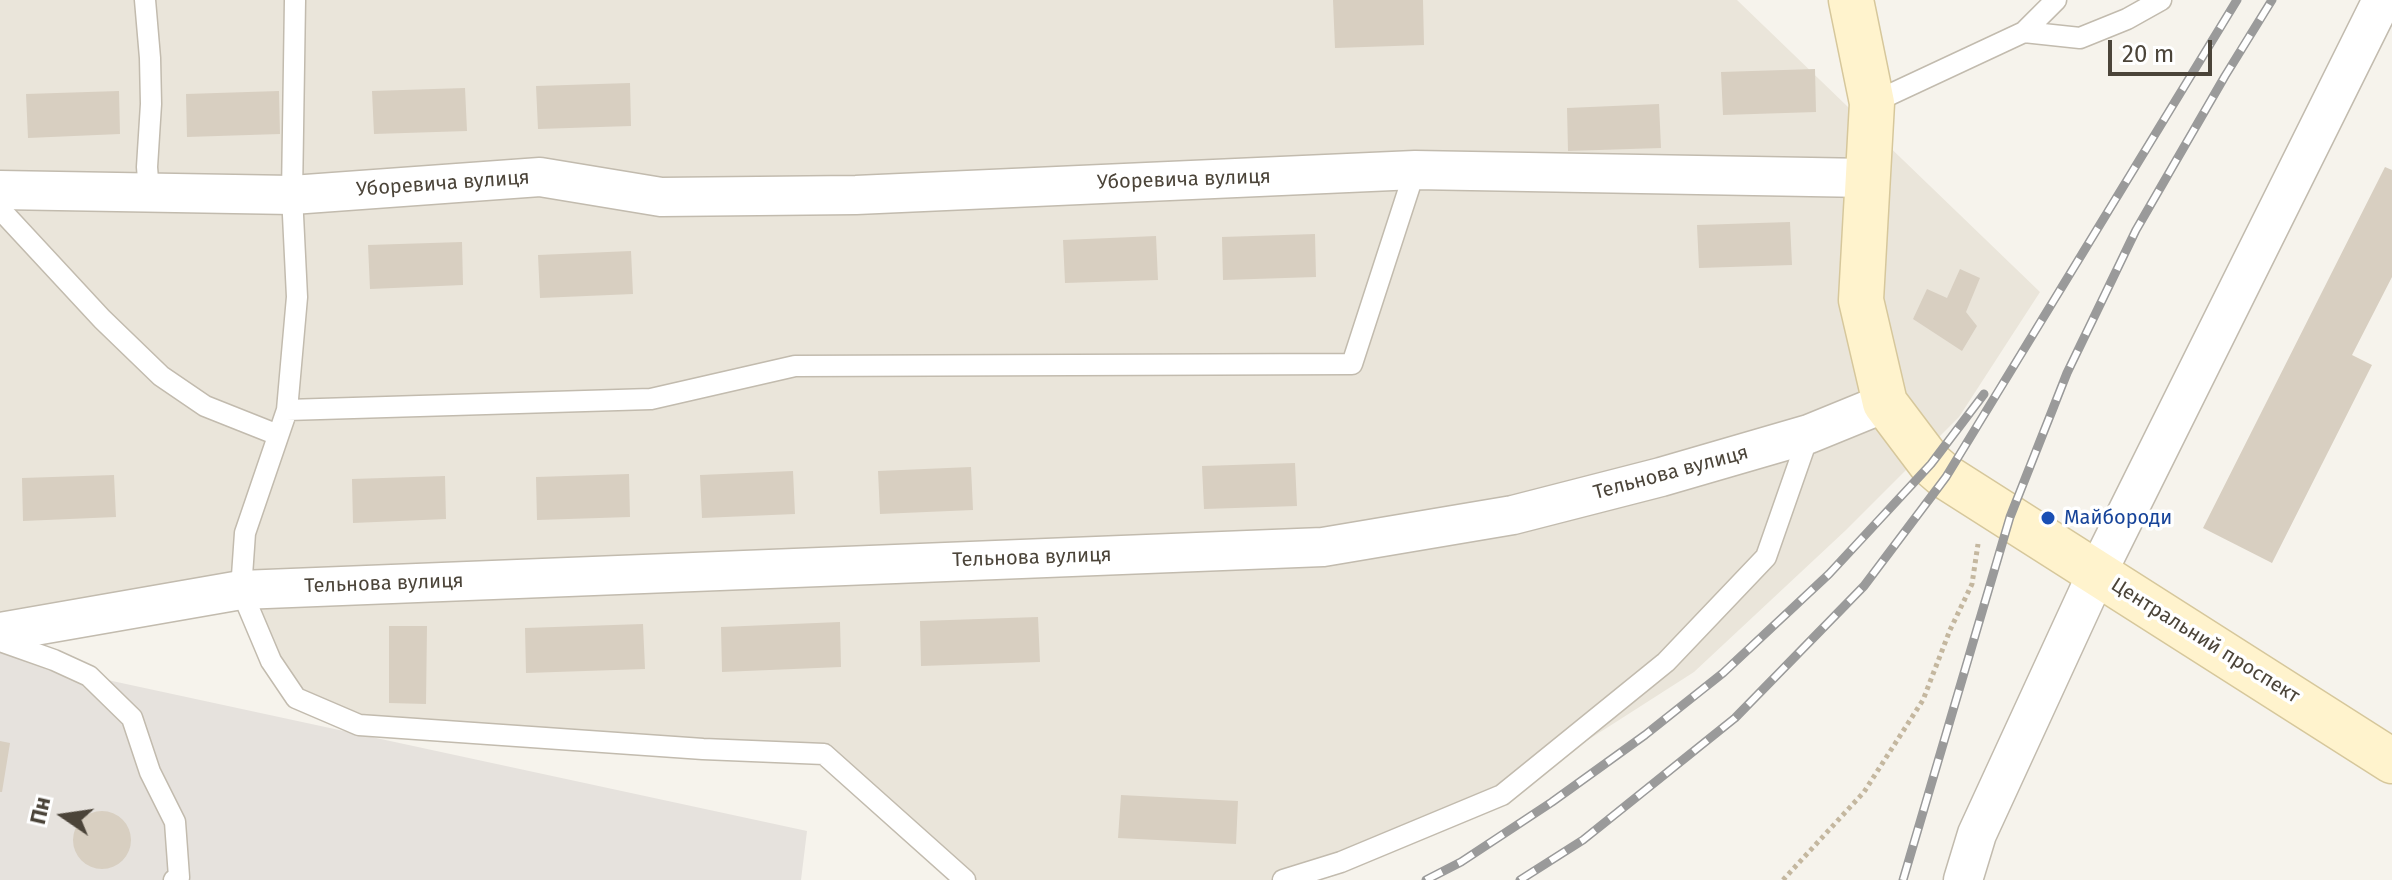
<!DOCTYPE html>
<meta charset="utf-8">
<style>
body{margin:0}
#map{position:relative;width:2392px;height:880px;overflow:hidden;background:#f6f3ec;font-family:"Fira Sans",sans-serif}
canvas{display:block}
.north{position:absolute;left:24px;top:776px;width:80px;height:80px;-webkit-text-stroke:6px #fff;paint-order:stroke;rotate:283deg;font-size:22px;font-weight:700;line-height:32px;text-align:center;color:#4b4439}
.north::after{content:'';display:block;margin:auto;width:28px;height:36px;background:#4b4439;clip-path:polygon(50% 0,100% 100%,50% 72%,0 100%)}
.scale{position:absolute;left:2108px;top:40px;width:104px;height:36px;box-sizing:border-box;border:4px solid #4b4439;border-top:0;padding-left:10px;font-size:24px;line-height:28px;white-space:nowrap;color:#4b4439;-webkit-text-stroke:6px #fff;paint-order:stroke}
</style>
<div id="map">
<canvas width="2392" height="880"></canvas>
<div class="north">Пн</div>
<div class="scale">20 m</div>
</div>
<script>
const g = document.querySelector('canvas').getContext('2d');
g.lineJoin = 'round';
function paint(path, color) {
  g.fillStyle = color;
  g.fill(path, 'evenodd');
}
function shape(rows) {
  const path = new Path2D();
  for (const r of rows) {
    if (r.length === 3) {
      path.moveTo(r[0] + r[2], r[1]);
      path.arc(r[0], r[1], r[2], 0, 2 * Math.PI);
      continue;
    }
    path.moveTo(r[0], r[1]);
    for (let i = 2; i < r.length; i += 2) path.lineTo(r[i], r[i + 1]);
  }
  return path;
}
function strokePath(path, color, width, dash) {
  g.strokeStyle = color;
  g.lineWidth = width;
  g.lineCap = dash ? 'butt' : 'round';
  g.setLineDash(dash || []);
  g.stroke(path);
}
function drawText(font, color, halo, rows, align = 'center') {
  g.font = font + ' "Fira Sans",sans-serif';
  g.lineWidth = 7;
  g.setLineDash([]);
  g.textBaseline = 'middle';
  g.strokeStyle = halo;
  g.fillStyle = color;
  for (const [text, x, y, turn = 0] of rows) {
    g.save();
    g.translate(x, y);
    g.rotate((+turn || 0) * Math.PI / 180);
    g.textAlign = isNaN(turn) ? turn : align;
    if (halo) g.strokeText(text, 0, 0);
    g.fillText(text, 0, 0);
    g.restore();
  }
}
const residential = shape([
 [0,0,1737,0,2040,292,1959,417,1846,530,1694,672,1502,795,1283,880,965,880,824,754,359,725,296,698,241,590,0,632]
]);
const industrial = shape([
 [0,651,89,676,807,831,801,880,0,880]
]);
const building = shape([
 [1333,0,1423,0,1424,45,1335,48],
 [1815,69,1816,112,1723,115,1721,72],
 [630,83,631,126,538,129,536,86],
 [465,88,467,131,374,134,372,91],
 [119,91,120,134,28,138,26,94],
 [279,91,280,134,187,137,186,94],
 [1659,104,1661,148,1568,151,1567,108],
 [2385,167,2392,170,2392,277,2352,355,2372,365,2272,563,2203,528],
 [1790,222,1792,265,1699,268,1697,225],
 [1315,234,1316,277,1223,280,1222,237],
 [1156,236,1158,280,1065,283,1063,240],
 [462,242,463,285,370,289,368,245],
 [631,251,633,294,540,298,538,255],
 [1960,269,1980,278,1966,312,1977,326,1962,351,1913,319,1927,289,1947,298],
 [1295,463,1297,506,1204,509,1202,466],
 [971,467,973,510,880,514,878,471],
 [793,471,795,514,702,518,700,475],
 [629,474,630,517,537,520,536,477],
 [114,475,116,517,23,521,22,478],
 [445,476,446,519,353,523,352,479],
 [1038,617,1040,662,921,666,920,621],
 [840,622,841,667,722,672,721,627],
 [643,624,645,669,526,673,525,628],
 [389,626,427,626,426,704,389,703],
 [0,741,10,743,2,792,0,792],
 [1121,795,1238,801,1236,844,1118,838],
 [102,840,29]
]);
const path = shape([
 [1783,880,1864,792,1923,700,1950,630,1972,584,1978,544]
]);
const service = shape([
 [145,0,150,58,151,104,147,167,149,192],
 [295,0,292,195,297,297,287,410,245,533,241,590,271,661,296,698,359,725,703,749,824,754,965,880],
 [2024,32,2080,38,2127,19,2161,0],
 [1872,103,2024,32,2056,0],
 [0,209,102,319,161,376,205,406,278,435],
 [287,410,651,399,795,366,1352,364,1415,170],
 [0,641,54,660,89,676,132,718,150,772,175,822,179,877,174,880],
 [1283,880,1341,862,1502,795,1666,662,1766,557,1809,434]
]);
const minor = shape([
 [0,190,292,195,540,177,661,197,856,195,1415,170,1867,178],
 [0,632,241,590,1323,547,1513,515,1661,477,1809,434,1885,403],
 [1963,880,1977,834,2097,573,2382,0]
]);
const secondary = shape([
 [1851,0,1872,103,1861,300,1885,403,1931,464,1946,477,2392,761]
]);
const rail = shape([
 [1426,880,1461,862,1552,802,1645,735,1723,673,1829,574,1931,464,1984,394],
 [1520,880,1583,840,1735,718,1864,586,1946,477,2237,0],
 [1903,880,2010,517,2067,373,2136,230,2225,76,2272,0]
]);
const markers = [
 [2048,518,8,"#1a4fb4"]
];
const streetNames = [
 ["Уборевича вулиця",1184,180,-2],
 ["Уборевича вулиця",443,184,-4],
 ["Тельнова вулиця",1671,473,-15],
 ["Тельнова вулиця",1032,558,-2],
 ["Тельнова вулиця",384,584,-2],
 ["Центральний проспект",2205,641,32]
];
const transitNames = [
 ["Майбороди",2064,518]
];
paint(residential, '#eae5da');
paint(industrial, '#e6e2dd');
paint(building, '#d8cfc1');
strokePath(service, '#c2bbae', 23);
strokePath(minor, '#c2bbae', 41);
strokePath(secondary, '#d6c79b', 47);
strokePath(path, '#c4b79f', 5, [4, 4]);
strokePath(service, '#fff', 20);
strokePath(minor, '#fff', 38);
strokePath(secondary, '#fff3cd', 44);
strokePath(rail, '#9a9a9a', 9);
strokePath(rail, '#fff', 6, [18]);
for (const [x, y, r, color] of markers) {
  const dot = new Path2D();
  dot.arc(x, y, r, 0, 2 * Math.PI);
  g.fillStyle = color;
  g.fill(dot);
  strokePath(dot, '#fff', 3);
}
drawText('20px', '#4b4439', '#fff', streetNames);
drawText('20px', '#164399', '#fff', transitNames, 'left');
</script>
